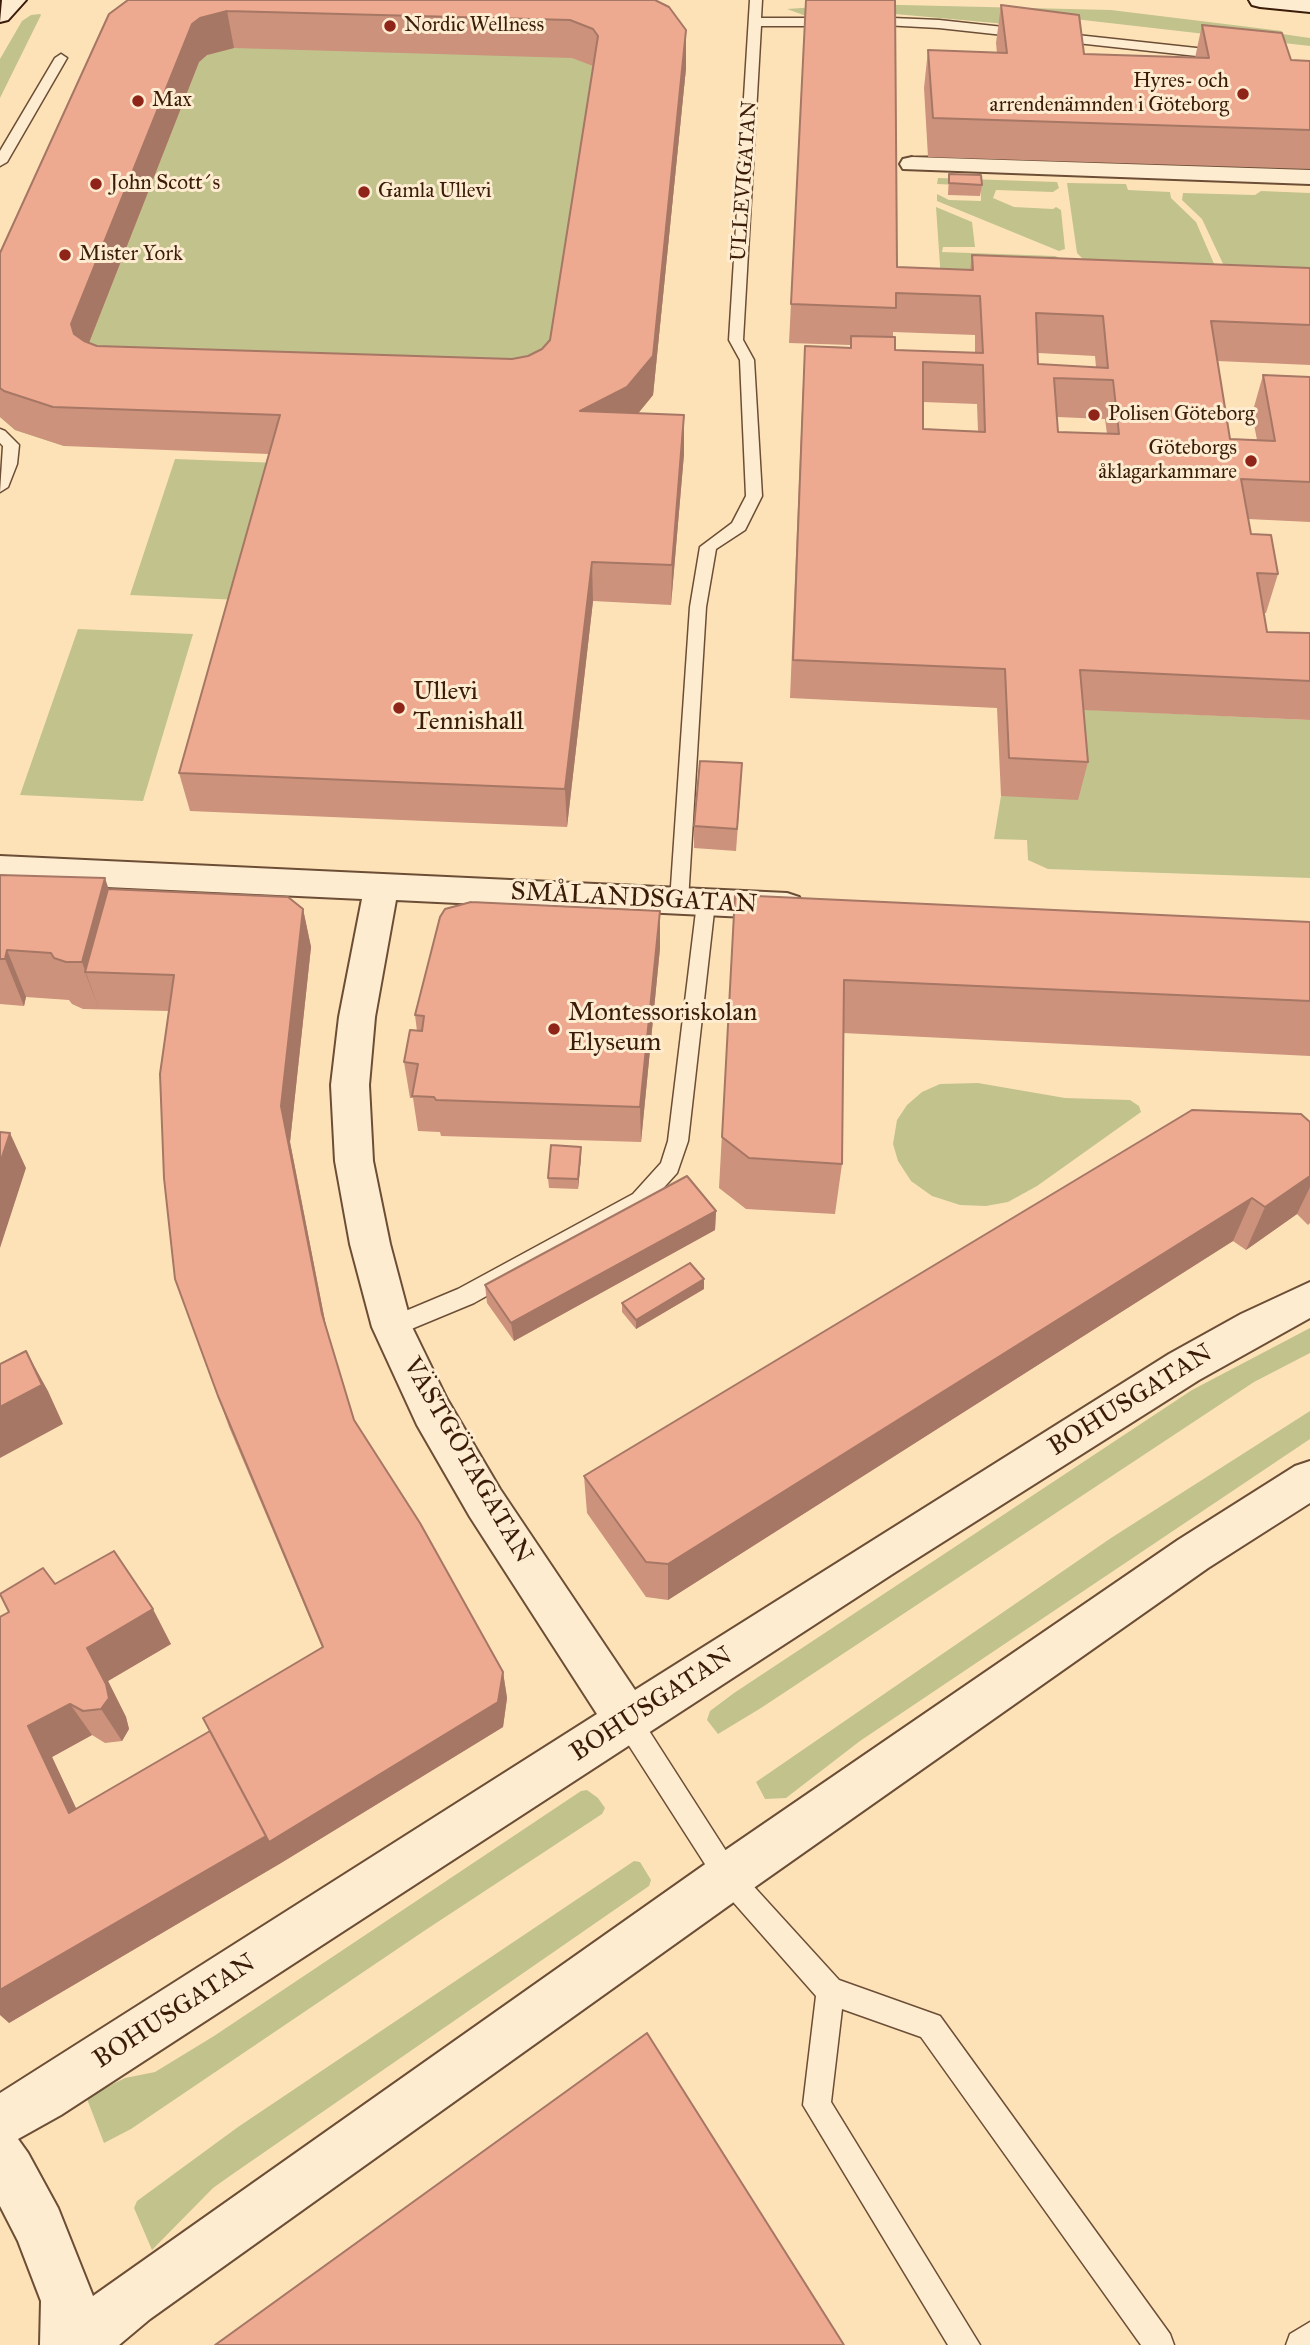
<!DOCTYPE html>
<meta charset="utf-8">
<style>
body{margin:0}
canvas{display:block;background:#fde2b8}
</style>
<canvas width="1310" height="2345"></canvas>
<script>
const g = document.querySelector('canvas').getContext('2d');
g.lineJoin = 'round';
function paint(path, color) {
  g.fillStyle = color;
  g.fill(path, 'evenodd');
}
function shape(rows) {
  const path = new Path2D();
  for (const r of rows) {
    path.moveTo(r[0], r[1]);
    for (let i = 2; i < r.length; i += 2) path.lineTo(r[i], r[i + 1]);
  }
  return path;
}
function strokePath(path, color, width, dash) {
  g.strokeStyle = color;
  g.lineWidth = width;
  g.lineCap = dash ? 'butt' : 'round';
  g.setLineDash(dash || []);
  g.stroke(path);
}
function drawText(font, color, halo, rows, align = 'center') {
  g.font = font + ' "IM FELL Great Primer",serif';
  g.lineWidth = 6;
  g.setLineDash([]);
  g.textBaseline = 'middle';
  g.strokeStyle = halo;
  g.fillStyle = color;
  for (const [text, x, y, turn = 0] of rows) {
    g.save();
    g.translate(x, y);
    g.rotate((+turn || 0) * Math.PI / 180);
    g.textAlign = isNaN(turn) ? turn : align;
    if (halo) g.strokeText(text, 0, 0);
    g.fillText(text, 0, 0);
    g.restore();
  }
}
const green = shape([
 [860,4,1111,10,1282,31,1282,34,1310,38,1310,46,1022,13,1017,25,895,14,806,16,787,9],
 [40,14,41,15,0,98,0,59,22,21,31,15],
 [186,15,686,68,653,395,627,427,64,446,15,430,0,417,0,317],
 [938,178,1057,182,1059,188,1053,192,996,190,993,198,1014,207,1053,209,1056,207,1061,210,1065,249,1059,251,937,201,937,194,949,200,981,201,981,186,937,184],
 [1067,183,1126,184,1128,190,1170,192,1171,198,1196,222,1215,266,1084,260,1077,253],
 [1261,191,1310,193,1310,304,1226,270,1202,219,1182,200,1183,193,1255,195],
 [936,207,972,222,975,247,943,247,942,252,1055,256,1129,287,941,280],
 [175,459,279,463,240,600,130,595],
 [78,629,193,634,143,801,20,795],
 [1071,709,1310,720,1310,878,1048,869,1028,860,1027,840,994,839,1001,796],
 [978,1083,1065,1098,1130,1100,1139,1106,1141,1112,1037,1186,1008,1202,986,1206,960,1205,932,1196,911,1181,898,1161,893,1144,897,1120,907,1105,922,1092,940,1084],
 [1310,1328,1310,1353,1254,1382,761,1708,718,1734,707,1720,710,1711,734,1693,1192,1390],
 [1310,1411,1310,1439,860,1741,786,1798,765,1799,756,1782,1111,1538],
 [587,1790,598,1798,605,1808,602,1814,424,1931,131,2129,104,2143,87,2099,91,2095,125,2078,155,2072,214,2036,581,1791],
 [634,1861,640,1862,651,1880,649,1886,227,2178,213,2188,152,2250,134,2208,137,2201,238,2127]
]);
const service = shape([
 [750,0,762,0,761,18,834,18,840,22,834,26,761,26,743,340,754,360,762,496,745,530,716,549,706,607,688,901,686,906,679,908,672,906,670,901,690,607,700,547,732,523,746,496,740,360,729,340,750,0],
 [869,17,939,20,1224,51,1230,55,1224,59,939,28,865,24,865,18,869,17],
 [61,54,67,58,7,162,0,166,0,151,55,58,61,54],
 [0,429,5,431,19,445,17,464,8,487,0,492,3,446,0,443,0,429],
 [706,896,713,898,715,903,688,1141,677,1173,647,1206,474,1303,392,1337,384,1334,381,1327,384,1320,458,1289,633,1194,661,1163,668,1141,697,903,699,898,706,896],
 [628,1709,637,1712,737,1868,839,1980,940,2016,1170,2334,1174,2345,1141,2345,921,2037,842,2009,831,2102,980,2345,948,2345,803,2105,816,1996,719,1886,619,1730,615,1721,619,1712,628,1709],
 [1310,2322,1310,2345,1286,2345,1290,2334,1310,2322]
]);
const minor = shape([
 [912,157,1310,170,1310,184,903,169,900,164,903,159,912,157],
 [0,856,787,893,799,897,804,906,799,915,787,919,396,900,375,1017,369,1085,373,1161,390,1244,412,1327,447,1399,500,1489,635,1690,1169,1354,1241,1314,1310,1282,1310,1318,1199,1380,894,1573,61,2115,18,2139,28,2153,58,2208,93,2296,711,1860,1178,1540,1295,1466,1310,1461,1310,1503,1208,1568,745,1894,150,2319,119,2345,40,2345,41,2301,18,2241,0,2206,0,2093,597,1714,470,1517,417,1425,372,1327,350,1244,335,1161,331,1085,339,1017,362,899,0,882,0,856]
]);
const secondary = shape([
 [2,0,26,0,8,20,0,22,2,0],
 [1249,0,1310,0,1310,12,1260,7,1252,5,1249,0]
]);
const wall = shape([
 [655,0,686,68,653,395,638,413,684,415,684,454,671,605,593,601,567,827,190,811,179,773,269,454,64,446,15,430,0,417,0,253,109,14],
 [234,48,572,58,593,66,550,340,542,349,528,356,512,359,97,346,89,343,199,62,207,55],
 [806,0,897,267,970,270,972,255,1310,268,1310,365,1217,361,1230,439,1257,440,1252,414,1263,375,1310,377,1310,522,1248,519,1251,534,1278,574,1266,613,1264,613,1267,632,1310,633,1310,720,1083,710,1088,762,1078,800,1001,796,997,708,790,698,803,385,805,346,850,347,850,345,789,343],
 [893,332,975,335,975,353,895,350,893,337],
 [1038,353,1095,356,1096,367,1038,364],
 [923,402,977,404,978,431,923,429],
 [1057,417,1105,419,1107,434,1058,432],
 [1001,5,1084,54,1195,58,1202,25,1291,60,1310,61,1310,169,928,157,924,88,928,50,997,53,996,43],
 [949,174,982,185,980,196,948,195],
 [741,785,736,851,694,848,694,826],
 [0,875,108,889,303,909,311,947,290,1142,328,1336,354,1420,503,1672,507,1698,503,1727,281,1863,9,2023,55,1584,171,1644,108,1681,126,1717,129,1729,122,1741,105,1743,92,1735,52,1757,76,1809,210,1731,322,1647,229,1427,218,1396,169,1011,83,1009,72,1004,69,1000,26,997,24,1006,0,1004],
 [735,895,1310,922,1310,1056,843,1033,842,1164,835,1214,746,1209,719,1188],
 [660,911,660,948,641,1142,441,1136,440,1132,418,1131,413,1098,410,1098,404,1062,417,1031,415,1015],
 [1310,1122,1310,1223,1308,1225,1297,1214,1246,1250,1233,1241,668,1600,646,1597,587,1513,584,1476],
 [581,1157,578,1189,549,1188,548,1178],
 [716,1211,715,1230,514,1341,487,1303,485,1285],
 [704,1289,636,1329,622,1312,622,1303]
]);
const shadedWall = shape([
 [227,11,234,48,207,55,199,62,81,363,71,324,192,24,200,18],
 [686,30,686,68,653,395,627,427,580,411],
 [684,415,684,454,671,605,672,565],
 [592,562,593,601,567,827,565,789],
 [105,878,121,926,85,972,99,1009,82,962],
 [303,909,311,947,290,1142,330,1347,322,1314,281,1106],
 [660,911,660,948,641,1142,640,1107],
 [7,950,26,997,24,1006,5,959],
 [10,1133,26,1168,0,1248,0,1163],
 [581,1147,581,1157,578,1189,578,1179],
 [1310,1176,1310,1187,1297,1214,1246,1250,1265,1207],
 [1252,1198,1233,1241,668,1600,668,1564],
 [716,1211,715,1230,514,1341,511,1323],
 [704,1279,704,1289,636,1329,636,1320],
 [26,1351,48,1391,63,1424,0,1458,0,1407],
 [153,1609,171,1644,108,1681,126,1717,129,1729,122,1741,101,1709,87,1648],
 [503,1672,507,1698,503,1727,281,1863,9,2023,0,2015,0,1990,266,1836],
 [70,1704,92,1735,52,1757,92,1842,69,1813,28,1726]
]);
const building = shape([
 [128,0,655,0,669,7,686,30,653,356,627,387,580,411,684,415,672,565,592,562,565,789,179,773,280,415,53,407,4,391,0,388,0,253,109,14,128,0],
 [227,11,570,20,593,29,598,36,550,340,542,349,528,356,512,359,97,346,84,341,74,334,71,324,192,24,200,18,227,11],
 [806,0,895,0,897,267,973,270,972,255,1310,268,1310,325,1211,321,1230,439,1275,441,1263,375,1310,377,1310,482,1241,479,1251,534,1271,535,1278,574,1257,573,1267,632,1310,633,1310,681,1080,670,1088,762,1009,758,1005,669,793,660,805,346,851,348,851,336,895,337,895,350,983,353,980,296,896,293,896,308,791,304,806,0],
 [1036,313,1103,316,1108,368,1038,364,1036,313],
 [923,362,983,365,985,432,923,429,923,362],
 [1054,378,1113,380,1119,434,1058,432,1054,378],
 [1001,5,1079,15,1084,54,1209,58,1202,25,1282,33,1291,60,1310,61,1310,130,933,118,928,50,1007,53,1001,5],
 [949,174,981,175,982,185,949,183,949,174],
 [700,761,742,763,737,829,694,826,700,761],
 [0,875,105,878,82,962,66,962,54,958,51,953,7,950,5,959,0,959,0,875],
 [108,889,288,897,303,909,281,1106,322,1314,354,1420,420,1523,503,1672,498,1702,269,1842,203,1718,323,1647,218,1396,175,1279,164,1178,160,1074,174,975,85,972,108,889],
 [735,895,1310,922,1310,1001,844,980,842,1164,749,1158,722,1137,735,895],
 [471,902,660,911,640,1107,436,1100,434,1097,412,1096,418,1064,404,1062,410,1030,422,1031,424,1016,415,1015,440,917,445,909,471,902],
 [1192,1110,1301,1114,1310,1122,1310,1176,1265,1207,1252,1198,668,1564,646,1562,584,1476,1192,1110],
 [0,1132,10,1133,0,1163,0,1132],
 [551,1145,581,1147,578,1179,548,1178,551,1145],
 [687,1176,716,1211,511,1323,485,1285,687,1176],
 [690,1263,704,1279,636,1320,622,1303,690,1263],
 [26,1351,42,1385,0,1407,0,1364,26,1351],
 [114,1551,153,1609,87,1648,106,1684,109,1698,101,1709,83,1711,70,1704,28,1726,69,1813,210,1731,266,1836,0,1990,0,1617,9,1612,0,1594,43,1568,55,1584,114,1551],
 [647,2033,844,2345,215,2345,647,2033]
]);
const markers = [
 [390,26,7,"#8f2418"],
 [1243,94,7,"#8f2418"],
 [138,101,7,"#8f2418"],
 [96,184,7,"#8f2418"],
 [364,192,7,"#8f2418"],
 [65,255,7,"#8f2418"],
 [1094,415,7,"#8f2418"],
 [1251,461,7,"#8f2418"],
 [399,708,7,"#8f2418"],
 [554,1029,7,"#8f2418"]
];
const farPoinames = [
 ["Nordic Wellness",404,26],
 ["Hyres- och",1229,82,"right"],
 ["arrendenämnden i Göteborg",1229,106,"right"],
 ["Max",152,101],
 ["John Scott´s",110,184],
 ["Gamla Ullevi",378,192],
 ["Mister York",79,255],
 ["Polisen Göteborg",1108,415],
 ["Göteborgs",1237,449,"right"],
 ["åklagarkammare",1237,473,"right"]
];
const farStreetnames = [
 ["ULLEVIGATAN",745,181,-86]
];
const poiNames = [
 ["Ullevi",413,693],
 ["Tennishall",413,723],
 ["Montessoriskolan",568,1014],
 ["Elyseum",568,1044]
];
const streetNames = [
 ["SMÅLANDSGATAN",634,899,3],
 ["BOHUSGATAN",1131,1401,-32],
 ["VÄSTGÖTAGATAN",467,1461,60],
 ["BOHUSGATAN",652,1705,-33],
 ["BOHUSGATAN",175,2012,-33]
];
paint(green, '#c2c28d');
strokePath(service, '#6b4e35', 3);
strokePath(minor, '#6b4e35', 4);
strokePath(secondary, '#3a1c09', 4);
paint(service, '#feecd1');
paint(minor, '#feecd1');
paint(secondary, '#feecd1');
paint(wall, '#cc927c');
paint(shadedWall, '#a67765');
paint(building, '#edaa90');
strokePath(building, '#a67765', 2);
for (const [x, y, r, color] of markers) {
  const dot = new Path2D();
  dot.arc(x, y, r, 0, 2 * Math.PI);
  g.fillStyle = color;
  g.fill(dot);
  strokePath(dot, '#feecd1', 2.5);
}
drawText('21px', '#3a1c09', '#feecd1', farPoinames, 'left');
drawText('21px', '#3a1c09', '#feecd1', farStreetnames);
drawText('26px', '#3a1c09', '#feecd1', poiNames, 'left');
drawText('26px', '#3a1c09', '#feecd1', streetNames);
</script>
